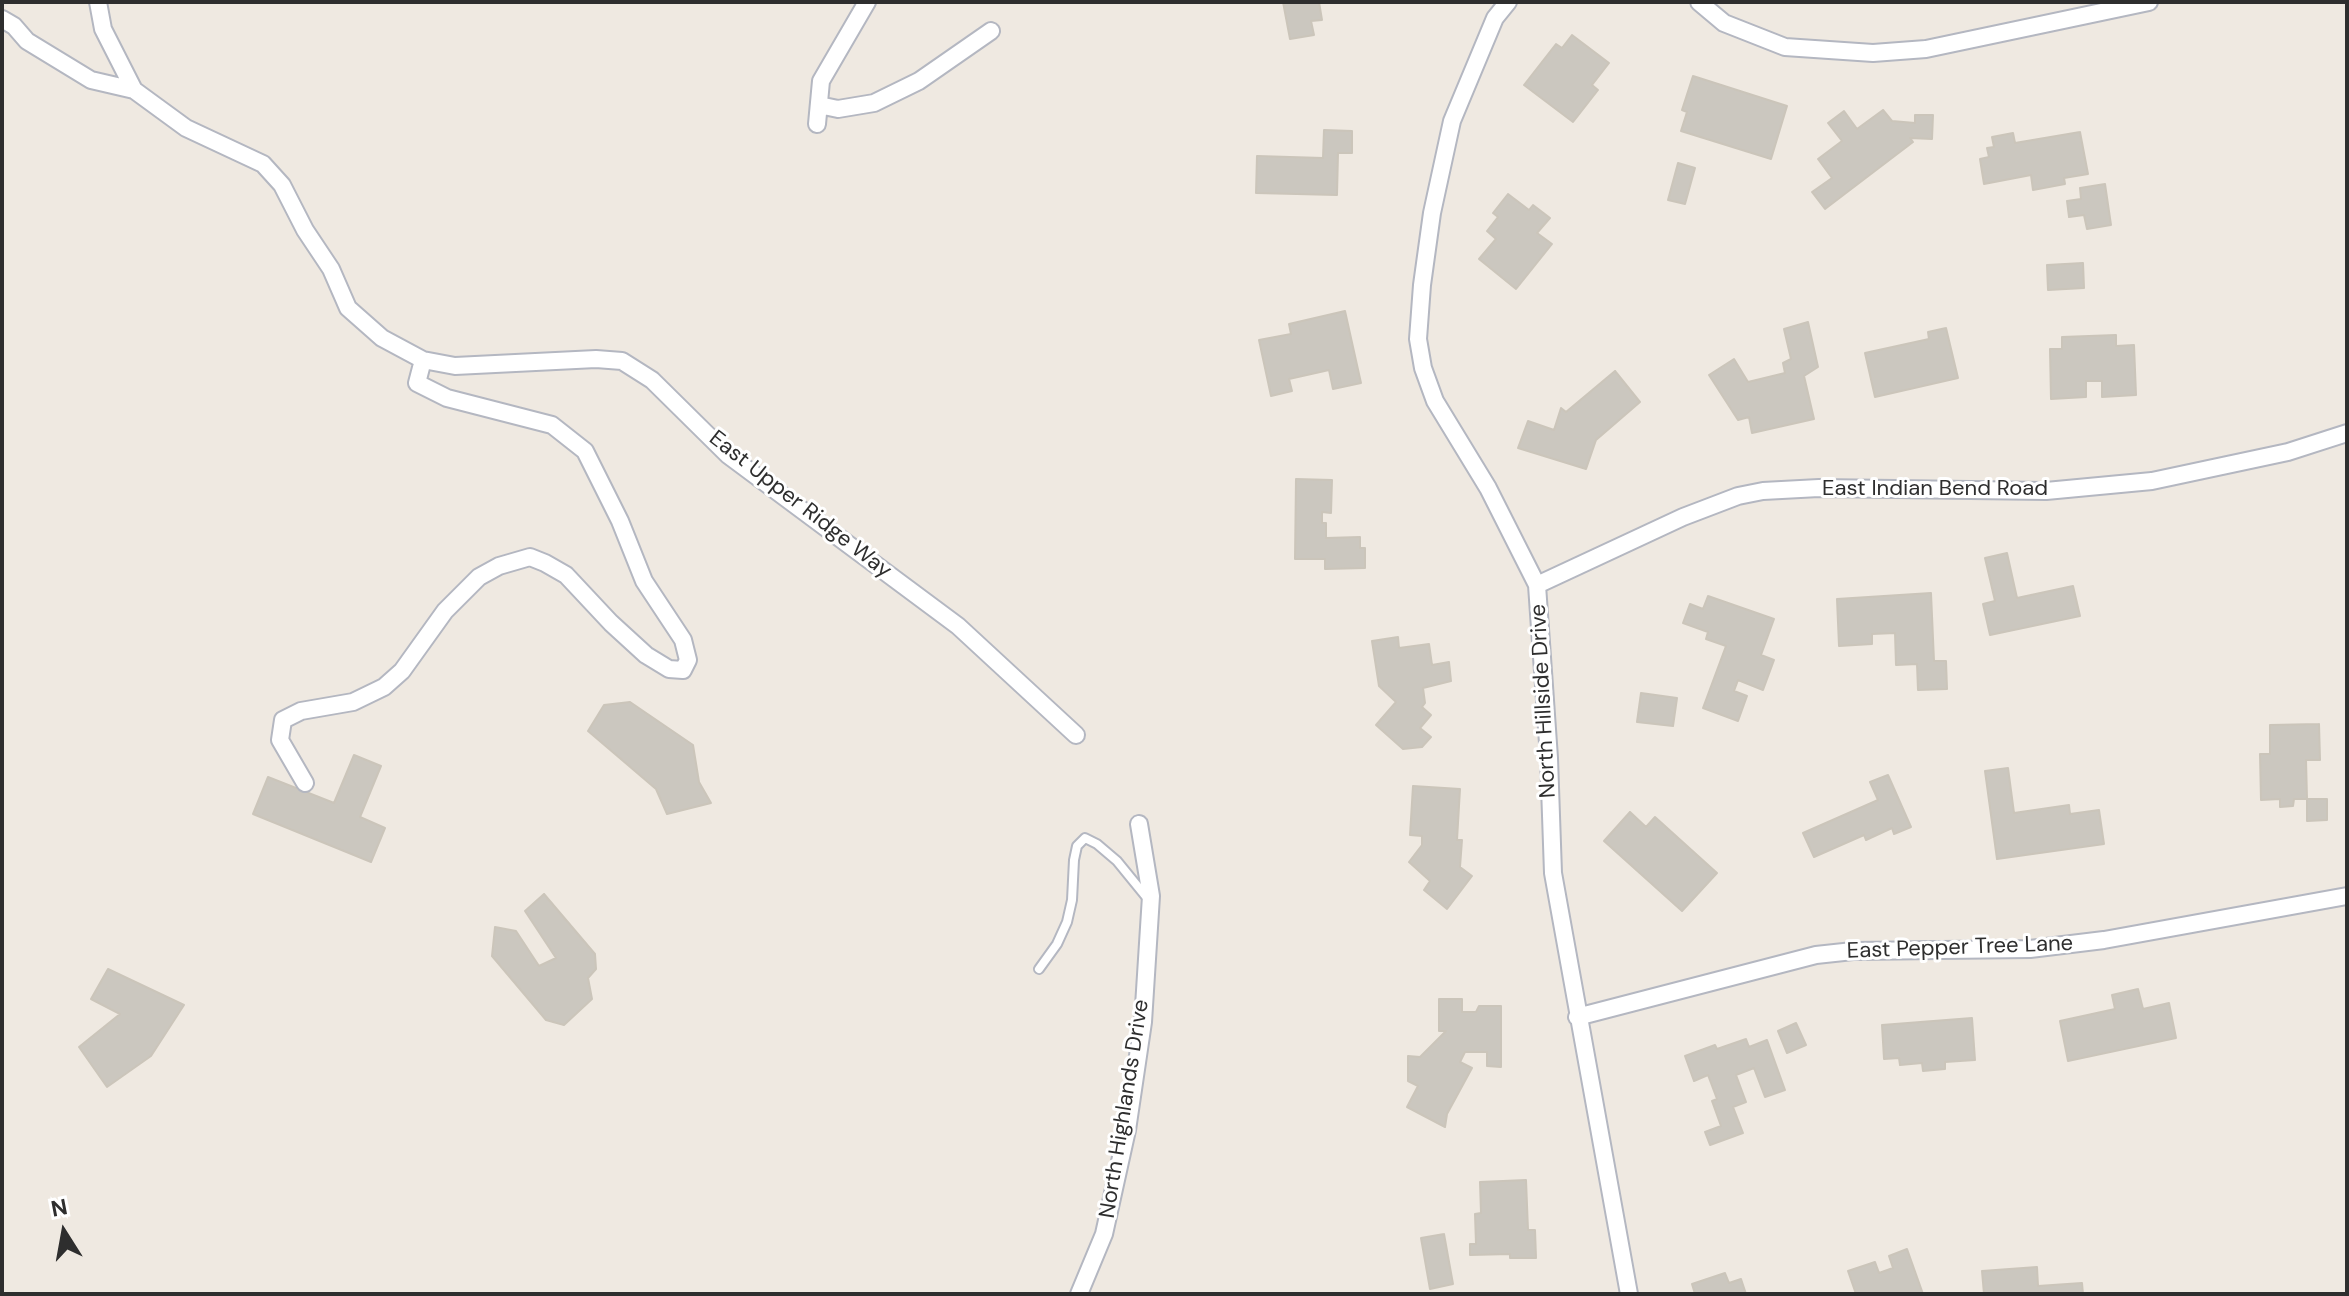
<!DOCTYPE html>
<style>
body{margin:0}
#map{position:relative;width:2349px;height:1296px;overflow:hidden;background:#efe9e1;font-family:"DM Sans",sans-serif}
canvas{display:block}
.frame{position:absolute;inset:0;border:4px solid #2e2e2e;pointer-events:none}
.north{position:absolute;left:24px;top:1192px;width:80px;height:80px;-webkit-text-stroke:6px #fff;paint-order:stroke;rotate:349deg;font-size:22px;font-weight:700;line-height:32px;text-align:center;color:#2e2e2e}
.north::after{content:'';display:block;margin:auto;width:28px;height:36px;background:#2e2e2e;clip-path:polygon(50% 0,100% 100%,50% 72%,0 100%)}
</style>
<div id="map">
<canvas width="2349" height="1296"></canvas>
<div class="frame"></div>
<div class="north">N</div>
</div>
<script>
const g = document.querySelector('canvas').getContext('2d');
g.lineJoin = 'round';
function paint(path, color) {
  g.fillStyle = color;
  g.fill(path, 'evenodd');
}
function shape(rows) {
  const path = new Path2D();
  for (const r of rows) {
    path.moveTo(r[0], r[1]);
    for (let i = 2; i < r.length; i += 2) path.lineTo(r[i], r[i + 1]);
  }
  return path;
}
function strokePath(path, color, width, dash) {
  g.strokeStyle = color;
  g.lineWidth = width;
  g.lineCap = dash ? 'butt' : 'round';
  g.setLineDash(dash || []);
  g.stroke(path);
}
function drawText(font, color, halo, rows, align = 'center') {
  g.font = font + ' "DM Sans",sans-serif';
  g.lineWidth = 6;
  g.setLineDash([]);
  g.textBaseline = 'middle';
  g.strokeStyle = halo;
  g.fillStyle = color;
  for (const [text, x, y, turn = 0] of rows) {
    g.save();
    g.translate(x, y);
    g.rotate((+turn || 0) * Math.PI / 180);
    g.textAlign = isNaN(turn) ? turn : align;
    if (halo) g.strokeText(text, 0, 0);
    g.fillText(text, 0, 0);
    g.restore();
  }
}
const building = shape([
 [1283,2,1319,2,1322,20,1311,21,1314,35,1290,39,1283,2],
 [1572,35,1609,63,1592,85,1598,90,1573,122,1524,85,1556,44,1562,48,1572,35],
 [1693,76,1787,106,1771,159,1681,131,1687,112,1682,110,1693,76],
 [1883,110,1892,121,1915,123,1915,115,1933,115,1932,139,1910,138,1913,142,1825,209,1812,192,1832,178,1818,159,1842,141,1828,123,1844,111,1857,129,1883,110],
 [1324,130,1352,131,1352,153,1338,153,1337,195,1256,193,1257,156,1323,158,1324,130],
 [2080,132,2088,174,2064,178,2065,184,2033,190,2031,175,1984,184,1980,159,1989,157,1987,148,1994,147,1992,137,2013,133,2015,143,2080,132],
 [1678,163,1695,168,1685,204,1668,200,1678,163],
 [2105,184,2111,225,2087,229,2084,215,2069,217,2067,201,2081,199,2080,188,2105,184],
 [1508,194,1529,210,1533,205,1550,218,1537,233,1552,244,1516,289,1479,259,1496,239,1487,231,1498,217,1493,213,1508,194],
 [2083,263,2084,288,2048,290,2047,265,2083,263],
 [1345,311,1361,383,1333,389,1329,370,1289,379,1292,391,1271,396,1259,340,1291,334,1289,324,1345,311],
 [1808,322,1818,367,1804,376,1814,419,1752,433,1749,417,1738,420,1709,375,1734,359,1748,382,1785,373,1783,363,1791,359,1784,329,1808,322],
 [1946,328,1958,378,1875,397,1865,353,1929,339,1928,332,1946,328],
 [2116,335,2116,346,2134,345,2136,395,2102,397,2102,381,2086,381,2086,397,2051,399,2050,349,2062,349,2062,337,2116,335],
 [1615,371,1640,402,1596,440,1586,469,1518,448,1528,421,1554,430,1561,408,1566,412,1615,371],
 [1296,479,1332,480,1331,513,1322,512,1322,523,1326,523,1326,538,1360,537,1360,548,1365,548,1365,568,1325,569,1325,559,1295,559,1296,479],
 [2007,553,2017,598,2073,586,2080,616,1990,635,1983,604,1995,601,1985,558,2007,553],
 [1931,593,1934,661,1946,661,1947,689,1918,690,1917,664,1896,665,1895,633,1872,634,1872,644,1839,646,1837,599,1931,593],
 [1708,596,1774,619,1761,655,1774,660,1763,690,1738,680,1734,691,1747,696,1738,721,1703,708,1726,646,1706,639,1708,632,1683,623,1690,604,1703,609,1708,596],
 [1398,637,1399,648,1429,644,1432,665,1449,662,1451,681,1423,688,1425,703,1422,707,1431,715,1420,728,1431,737,1422,747,1403,749,1376,725,1396,702,1379,686,1372,641,1398,637],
 [1641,693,1677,698,1673,726,1637,722,1641,693],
 [630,702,693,745,699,782,711,803,667,814,656,789,588,731,604,705,630,702],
 [2319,724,2320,760,2306,760,2307,799,2294,799,2293,806,2280,807,2280,799,2261,800,2260,754,2270,754,2270,725,2319,724],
 [354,755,381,766,360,817,385,828,371,862,253,814,268,777,334,803,354,755],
 [2008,768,2014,813,2069,805,2070,814,2099,810,2104,844,1997,859,1985,771,2008,768],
 [1888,775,1911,827,1894,834,1892,828,1866,840,1864,835,1814,857,1803,833,1878,800,1870,782,1888,775],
 [1413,786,1460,789,1457,840,1462,840,1460,867,1472,876,1447,909,1424,890,1430,881,1409,862,1422,845,1422,836,1410,835,1413,786],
 [2307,799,2327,799,2327,820,2307,821,2307,799],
 [1630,812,1646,827,1655,817,1717,873,1682,911,1604,841,1630,812],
 [544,894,595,954,596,969,588,978,592,999,564,1025,546,1020,492,956,495,927,516,931,539,966,556,958,525,911,544,894],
 [108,969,184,1005,151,1056,107,1087,79,1047,120,1014,91,999,108,969],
 [2138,989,2143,1009,2169,1003,2176,1038,2068,1061,2060,1021,2115,1009,2112,995,2138,989],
 [1439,999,1462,999,1462,1012,1476,1012,1479,1006,1501,1006,1501,1067,1487,1066,1487,1052,1465,1052,1460,1062,1472,1068,1447,1114,1445,1127,1407,1107,1418,1086,1408,1081,1408,1056,1420,1057,1446,1031,1439,1031,1439,999],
 [1972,1018,1975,1060,1945,1062,1945,1069,1923,1071,1922,1063,1900,1065,1899,1058,1884,1059,1882,1025,1972,1018],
 [1796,1023,1806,1045,1787,1053,1778,1031,1796,1023],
 [1746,1039,1749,1047,1767,1040,1785,1090,1765,1097,1754,1068,1736,1075,1746,1102,1733,1107,1743,1133,1710,1145,1705,1132,1721,1126,1712,1101,1717,1099,1708,1075,1694,1081,1685,1056,1715,1045,1717,1049,1746,1039],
 [1526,1180,1528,1230,1535,1230,1536,1258,1510,1258,1510,1254,1470,1255,1470,1244,1476,1244,1475,1214,1481,1213,1480,1182,1526,1180],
 [1444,1234,1453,1284,1430,1289,1421,1238,1444,1234],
 [1907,1249,1923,1294,1856,1294,1848,1271,1875,1262,1879,1273,1893,1268,1889,1256,1907,1249],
 [2037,1267,2038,1286,2082,1283,2083,1294,1984,1294,1982,1271,2037,1267],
 [1725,1273,1729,1283,1741,1279,1746,1294,1695,1294,1692,1284,1725,1273]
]);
const service = shape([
 [1039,969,1057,944,1067,922,1072,900,1074,860,1077,846,1085,838,1097,844,1117,861,1148,899]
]);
const minor = shape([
 [98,2,103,29,134,90],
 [1508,2,1495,18,1452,121,1432,213,1422,285,1418,339,1423,368,1435,401,1488,488,1537,585,1549,758,1553,873,1629,1294],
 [1699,2,1724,23,1785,47,1873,53,1926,49,2149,2],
 [2,19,14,26,27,41,91,80,134,90,186,128,263,164,282,185,305,230,331,269,348,308,382,338,423,360,455,366,596,359,622,361,652,380,728,455,958,626,1076,735],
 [819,105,838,109,874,103,919,81,991,31],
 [817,124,821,81,867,2],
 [1537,585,1683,517,1738,496,1763,491,1819,488,2046,491,2152,481,2288,452,2347,433],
 [305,783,280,740,283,720,301,711,353,702,384,687,402,671,445,611,479,577,499,566,530,557,545,563,566,575,611,623,646,655,669,669,683,670,688,660,683,640,644,581,620,521,585,451,552,425,447,398,417,383,423,360],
 [1577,1017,1816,955,1853,951,2030,949,2104,940,2347,896],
 [1079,1294,1104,1234,1127,1130,1143,1022,1151,896,1139,824]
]);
const streetNames = [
 ["East Indian Bend Road",1935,489],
 ["East Upper Ridge Way",800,505,38],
 ["North Hillside Drive",1544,701,-93],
 ["East Pepper Tree Lane",1960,948,-2],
 ["North Highlands Drive",1125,1109,-81]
];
paint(building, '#cbc7bf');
strokePath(building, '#cbc5ba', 2);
strokePath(service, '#b4b7c1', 12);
strokePath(minor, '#b4b7c1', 20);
strokePath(service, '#fff', 8);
strokePath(minor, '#fff', 16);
drawText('22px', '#2e2e2e', '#fff', streetNames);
</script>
